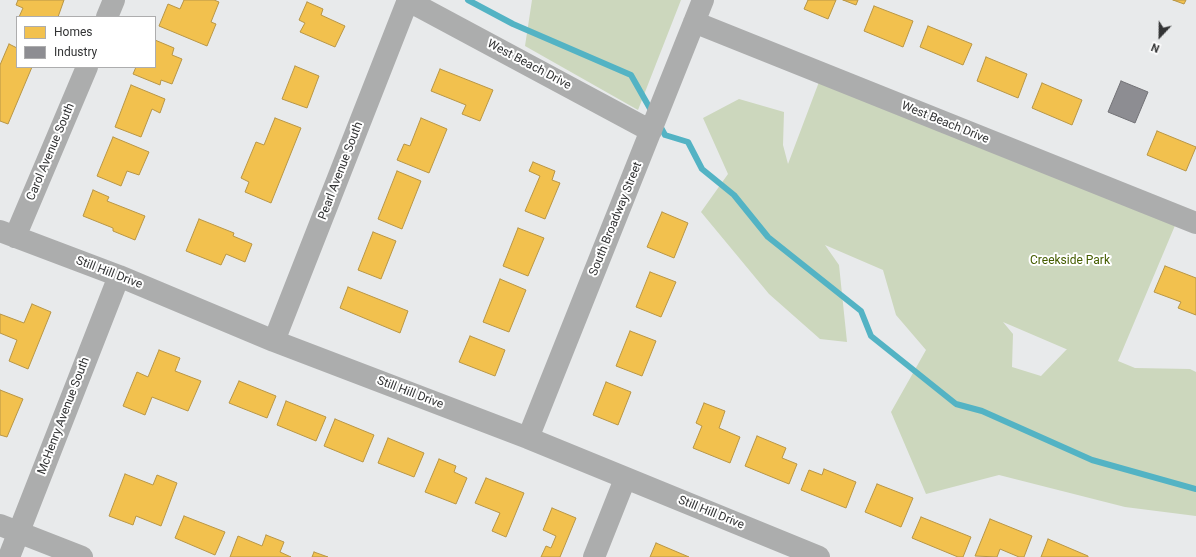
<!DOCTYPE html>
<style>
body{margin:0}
#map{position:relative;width:1196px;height:557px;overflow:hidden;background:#e8eaeb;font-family:Roboto,sans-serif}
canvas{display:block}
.legend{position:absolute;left:16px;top:16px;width:140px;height:52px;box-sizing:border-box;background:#fff;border:1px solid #adadae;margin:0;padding:5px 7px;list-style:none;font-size:12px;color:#323334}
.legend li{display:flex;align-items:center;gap:8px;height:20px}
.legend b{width:20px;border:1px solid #adadae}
.north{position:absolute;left:1140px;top:16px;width:40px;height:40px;-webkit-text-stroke:3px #fff;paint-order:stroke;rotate:202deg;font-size:11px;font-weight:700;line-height:16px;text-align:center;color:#323334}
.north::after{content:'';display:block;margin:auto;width:14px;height:18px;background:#323334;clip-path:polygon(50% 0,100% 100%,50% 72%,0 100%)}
</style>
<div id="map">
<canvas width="1196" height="557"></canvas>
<ul class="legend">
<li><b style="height:11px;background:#f2c14e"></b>Homes</li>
<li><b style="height:11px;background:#8d8d92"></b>Industry</li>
</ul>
<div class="north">N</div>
</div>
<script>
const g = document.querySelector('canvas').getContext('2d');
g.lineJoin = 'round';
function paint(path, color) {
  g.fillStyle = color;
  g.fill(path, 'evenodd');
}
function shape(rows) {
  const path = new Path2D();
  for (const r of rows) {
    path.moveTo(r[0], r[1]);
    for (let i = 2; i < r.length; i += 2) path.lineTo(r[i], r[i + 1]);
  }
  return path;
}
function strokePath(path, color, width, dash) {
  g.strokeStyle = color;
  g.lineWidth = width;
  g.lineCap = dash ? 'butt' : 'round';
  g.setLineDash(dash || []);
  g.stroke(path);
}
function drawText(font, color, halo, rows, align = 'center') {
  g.font = font + ' Roboto,sans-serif';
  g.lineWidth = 4;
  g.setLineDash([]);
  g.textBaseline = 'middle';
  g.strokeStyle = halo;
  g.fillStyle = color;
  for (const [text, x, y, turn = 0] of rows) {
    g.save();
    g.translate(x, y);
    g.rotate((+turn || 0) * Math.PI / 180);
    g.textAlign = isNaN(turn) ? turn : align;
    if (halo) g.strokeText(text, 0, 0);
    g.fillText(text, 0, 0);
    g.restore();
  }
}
const green = shape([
 [532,0,681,0,638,110,525,46],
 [822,74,1179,216,1118,361,1135,368,1190,369,1196,372,1196,516,1125,507,999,475,926,494,891,412,926,350,896,315,883,270,825,245,839,265,847,342,820,339,769,294,701,212,728,174,703,118,739,99,784,112,783,145,788,164],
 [1003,322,1066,349,1067,349,1041,376,1012,367,1013,334]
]);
const homes = shape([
 [18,0,64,0,58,17,19,17,23,8,16,5,18,0],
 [184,0,214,0,219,2,211,22,216,24,207,46,159,26,168,4,180,9,184,0],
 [808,0,836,0,828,19,804,9,808,0],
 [843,0,858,0,856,5,843,0],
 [1173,0,1186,0,1184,4,1173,0],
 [307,2,323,9,321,15,345,26,335,47,300,32,305,23,299,20,307,2],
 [874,6,913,21,903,47,864,31,874,6],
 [928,26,972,44,963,65,920,47,928,26],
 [155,40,174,48,172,55,182,59,172,84,161,80,160,85,133,74,136,67,155,67,155,40],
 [9,44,17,48,17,67,32,67,8,124,0,121,0,65,9,44],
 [986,57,1027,74,1018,98,977,81,986,57],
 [295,66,319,76,307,108,282,99,295,66],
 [440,69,493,90,480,121,462,114,466,105,431,91,440,69],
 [1042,83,1082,100,1072,125,1032,108,1042,83],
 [131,85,165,99,160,113,152,109,141,137,115,127,131,85],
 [275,118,301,128,271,203,245,192,249,182,241,178,256,142,264,145,275,118],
 [421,118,447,129,429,173,397,160,404,144,410,146,421,118],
 [1157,131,1196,147,1186,171,1147,155,1157,131],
 [113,137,149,152,139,175,127,171,121,186,97,176,113,137],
 [533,162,555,171,552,180,560,183,545,219,525,211,540,176,529,171,533,162],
 [397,171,421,181,402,229,378,219,397,171],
 [93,190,109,197,107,201,145,216,135,240,113,231,113,228,83,216,93,190],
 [662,212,688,223,674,258,647,247,662,212],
 [199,219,234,233,233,236,252,244,245,262,226,254,221,265,186,251,199,219],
 [518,228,544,238,528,276,503,266,518,228],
 [373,232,396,241,381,279,358,270,373,232],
 [1165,266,1196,278,1196,315,1178,308,1181,302,1154,292,1165,266],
 [650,272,676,282,661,317,636,307,650,272],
 [500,279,526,290,509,332,483,322,500,279],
 [348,287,408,311,400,333,340,308,348,287],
 [32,304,51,312,28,369,9,361,17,340,0,333,0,314,24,323,32,304],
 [630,331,656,341,642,376,616,366,630,331],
 [470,336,505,350,495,376,459,362,470,336],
 [159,350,180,358,175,371,201,381,188,411,152,397,145,415,123,406,137,372,148,377,159,350],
 [239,381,276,396,267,418,229,403,239,381],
 [606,382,631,392,618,425,593,415,606,382],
 [0,390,23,399,7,437,0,435,0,390],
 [286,401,326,417,316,441,277,425,286,401],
 [704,403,725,411,719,428,740,437,730,463,693,448,702,426,696,423,704,403],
 [335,419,374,435,363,462,324,446,335,419],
 [757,436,786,448,782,458,797,464,789,484,745,466,757,436],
 [388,438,424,453,414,477,378,463,388,438],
 [439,459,456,466,454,472,467,478,456,504,425,492,439,459],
 [824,469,856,482,846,508,801,490,809,470,822,475,824,469],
 [125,474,153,485,157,475,177,483,161,526,136,516,133,525,109,516,125,474],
 [486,478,524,493,506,537,492,531,500,513,475,503,486,478],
 [877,484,913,498,901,527,865,512,877,484],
 [552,508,576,518,560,557,541,557,546,546,551,548,556,536,543,530,552,508],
 [184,516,225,532,215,555,175,538,184,516],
 [921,517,971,537,963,557,958,557,912,538,921,517],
 [990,519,1032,536,1024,557,1019,557,1000,549,997,557,975,556,990,519],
 [266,535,284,542,280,552,291,557,230,557,238,536,262,546,266,535],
 [1048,539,1088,556,1088,557,1041,557,1048,539],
 [656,543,689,557,650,557,656,543],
 [314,552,328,557,312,557,314,552]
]);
const industry = shape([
 [1121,81,1148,92,1135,123,1108,112,1121,81]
]);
const stream = shape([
 [468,0,513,24,631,75,652,112],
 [659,124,665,135,688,142,702,169,734,195,768,237,861,311,871,336,956,404,982,411,1092,460,1196,489]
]);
const minor = shape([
 [407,0,651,131],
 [107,17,114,0],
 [694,22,1196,223],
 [0,231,119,276,274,341,528,438,819,557],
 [15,237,87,67],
 [274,341,408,0],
 [528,438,703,0],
 [0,525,82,557],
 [9,557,119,276],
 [594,557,625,479]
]);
const streetNames = [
 ["West Beach Drive",529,65,28],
 ["West Beach Drive",945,123,22],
 ["Carol Avenue South",51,152,-67],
 ["Pearl Avenue South",341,171,-69],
 ["South Broadway Street",616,219,-68],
 ["Still Hill Drive",109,273,21],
 ["Still Hill Drive",410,393,21],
 ["McHenry Avenue South",64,416,-69],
 ["Still Hill Drive",711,513,22]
];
const parkNames = [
 ["Creekside Park",1070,261]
];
paint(green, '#ccd7bd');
paint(homes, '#f2c14e');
strokePath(homes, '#b89646', 1);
paint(industry, '#8d8d92');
strokePath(industry, '#727276', 1);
strokePath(stream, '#53b3c4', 6);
strokePath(minor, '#acadad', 22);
drawText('12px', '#323334', '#fff', streetNames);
drawText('12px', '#455d01', '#fff', parkNames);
</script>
